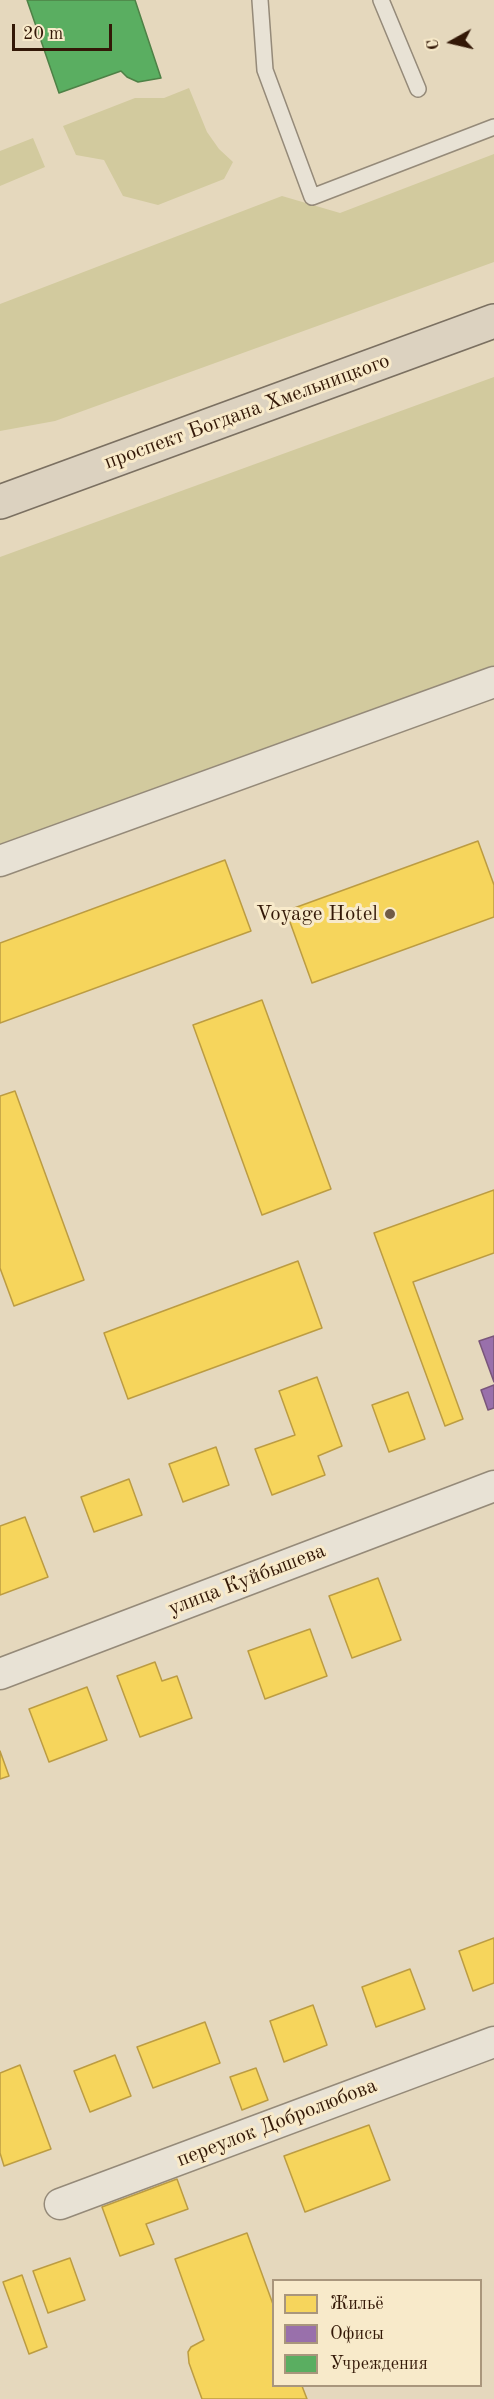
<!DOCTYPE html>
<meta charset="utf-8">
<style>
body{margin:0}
#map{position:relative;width:494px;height:2399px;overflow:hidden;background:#e5d8bd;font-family:"Old Standard TT",serif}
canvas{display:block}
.legend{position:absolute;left:272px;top:2279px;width:210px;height:108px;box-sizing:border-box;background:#f8eaca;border:2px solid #a9967c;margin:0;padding:8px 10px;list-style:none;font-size:18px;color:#331807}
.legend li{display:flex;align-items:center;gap:12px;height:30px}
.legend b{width:30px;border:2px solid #a9967c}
.north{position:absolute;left:422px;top:12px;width:60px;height:60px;-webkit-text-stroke:4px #f8eaca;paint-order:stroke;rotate:262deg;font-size:16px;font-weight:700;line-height:24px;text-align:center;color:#331807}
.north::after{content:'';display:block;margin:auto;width:21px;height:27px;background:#331807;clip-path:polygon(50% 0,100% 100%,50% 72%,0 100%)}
.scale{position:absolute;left:12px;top:24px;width:100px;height:27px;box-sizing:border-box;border:3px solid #331807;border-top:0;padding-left:8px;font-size:18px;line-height:21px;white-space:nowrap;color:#331807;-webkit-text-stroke:4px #f8eaca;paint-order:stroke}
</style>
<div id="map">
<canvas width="494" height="2399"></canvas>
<ul class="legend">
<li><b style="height:16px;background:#f6d55c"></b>Жильё</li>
<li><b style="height:16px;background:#9970ab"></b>Офисы</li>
<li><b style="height:16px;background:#5aae61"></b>Учреждения</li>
</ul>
<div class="north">С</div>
<div class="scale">20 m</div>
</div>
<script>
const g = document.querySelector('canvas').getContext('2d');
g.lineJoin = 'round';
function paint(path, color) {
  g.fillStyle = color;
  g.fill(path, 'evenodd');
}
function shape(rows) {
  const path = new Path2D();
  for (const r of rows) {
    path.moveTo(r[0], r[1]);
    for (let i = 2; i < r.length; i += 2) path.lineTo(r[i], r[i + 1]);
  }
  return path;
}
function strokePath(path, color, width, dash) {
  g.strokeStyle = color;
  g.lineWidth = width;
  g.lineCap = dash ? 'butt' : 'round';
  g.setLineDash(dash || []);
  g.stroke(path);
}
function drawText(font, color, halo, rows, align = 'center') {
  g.font = font + ' "Old Standard TT",serif';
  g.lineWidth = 6;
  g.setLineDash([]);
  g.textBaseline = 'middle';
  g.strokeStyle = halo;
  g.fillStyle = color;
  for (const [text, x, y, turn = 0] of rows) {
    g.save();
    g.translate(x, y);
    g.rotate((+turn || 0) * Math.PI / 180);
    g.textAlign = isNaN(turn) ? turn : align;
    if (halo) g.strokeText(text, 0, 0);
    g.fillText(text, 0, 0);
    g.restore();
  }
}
const green = shape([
 [189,88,207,132,219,149,233,162,224,179,158,205,123,196,104,160,76,155,63,126,135,98,164,98],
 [33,138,45,167,0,186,0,151],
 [494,154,494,262,55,421,0,431,0,304,282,196,340,213],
 [494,377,494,667,0,849,0,557]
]);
const homes = shape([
 [478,841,494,885,494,917,312,983,286,911,478,841],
 [225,860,251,931,0,1023,0,943,225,860],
 [262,1000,331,1189,262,1215,193,1025,262,1000],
 [15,1091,84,1280,14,1306,0,1268,0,1096,15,1091],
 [494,1190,494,1253,413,1282,463,1419,445,1426,374,1233,494,1190],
 [298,1261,322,1328,128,1399,104,1333,298,1261],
 [317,1377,342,1446,318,1456,325,1475,272,1495,255,1449,295,1435,279,1391,317,1377],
 [408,1392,425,1439,389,1452,372,1405,408,1392],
 [216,1447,229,1485,183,1502,169,1464,216,1447],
 [129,1479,142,1515,94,1532,81,1497,129,1479],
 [25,1517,48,1577,0,1595,0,1526,25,1517],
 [378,1578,401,1640,352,1658,329,1596,378,1578],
 [310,1629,327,1676,265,1699,248,1651,310,1629],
 [155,1662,162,1681,177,1676,192,1718,140,1737,117,1676,155,1662],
 [87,1687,107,1740,49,1762,29,1709,87,1687],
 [0,1751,9,1776,0,1779,0,1751],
 [494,1938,494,1983,473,1991,459,1951,494,1938],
 [410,1969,425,2009,376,2027,362,1987,410,1969],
 [313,2005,327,2045,284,2062,270,2021,313,2005],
 [205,2022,220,2063,153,2088,137,2047,205,2022],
 [115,2055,131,2096,90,2112,74,2071,115,2055],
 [20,2065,51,2149,4,2166,0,2153,0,2073,20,2065],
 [256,2068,268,2100,242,2110,230,2077,256,2068],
 [369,2125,390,2180,305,2212,284,2156,369,2125],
 [177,2179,188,2209,146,2224,154,2244,120,2256,102,2207,177,2179],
 [247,2233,274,2307,274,2386,302,2386,307,2399,202,2399,189,2363,188,2352,191,2347,204,2340,175,2259,247,2233],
 [70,2258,85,2300,48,2313,33,2271,70,2258],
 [22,2275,47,2347,29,2354,3,2282,22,2275]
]);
const offices = shape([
 [494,1336,494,1382,479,1341,494,1336],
 [494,1385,494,1408,488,1410,481,1390,494,1385]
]);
const public = shape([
 [27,0,135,0,161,78,138,82,127,77,121,71,59,93,27,0]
]);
const service = shape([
 [260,0,265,70,312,197,494,127],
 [381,0,418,89]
]);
const minor = shape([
 [0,861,494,682],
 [0,1674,494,1486],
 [60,2204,494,2042]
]);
const primary = shape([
 [0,502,494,321]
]);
const markers = [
 [390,914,6,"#715b47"]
];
const streetNames = [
 ["проспект Богдана Хмельницкого",247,412,-20],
 ["улица Куйбышева",247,1580,-21],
 ["переулок Добролюбова",277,2123,-21]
];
const poiNames = [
 ["Voyage Hotel",378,914]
];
paint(green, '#d2ca9e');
paint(homes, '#f6d55c');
strokePath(homes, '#bc9c42', 1.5);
paint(offices, '#9970ab');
strokePath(offices, '#7a567a', 1.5);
paint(public, '#5aae61');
strokePath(public, '#4e8146', 1.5);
strokePath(service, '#958a79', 18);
strokePath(minor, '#958a79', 33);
strokePath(primary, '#7b7061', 36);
strokePath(service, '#e8e2d5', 15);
strokePath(minor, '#e8e2d5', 30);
strokePath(primary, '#dcd2c0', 33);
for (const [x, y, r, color] of markers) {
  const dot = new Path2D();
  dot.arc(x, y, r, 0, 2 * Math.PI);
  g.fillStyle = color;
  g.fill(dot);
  strokePath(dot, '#f8eaca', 2);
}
drawText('21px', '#331807', '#f8eaca', streetNames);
drawText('21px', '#331807', '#f8eaca', poiNames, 'right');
</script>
